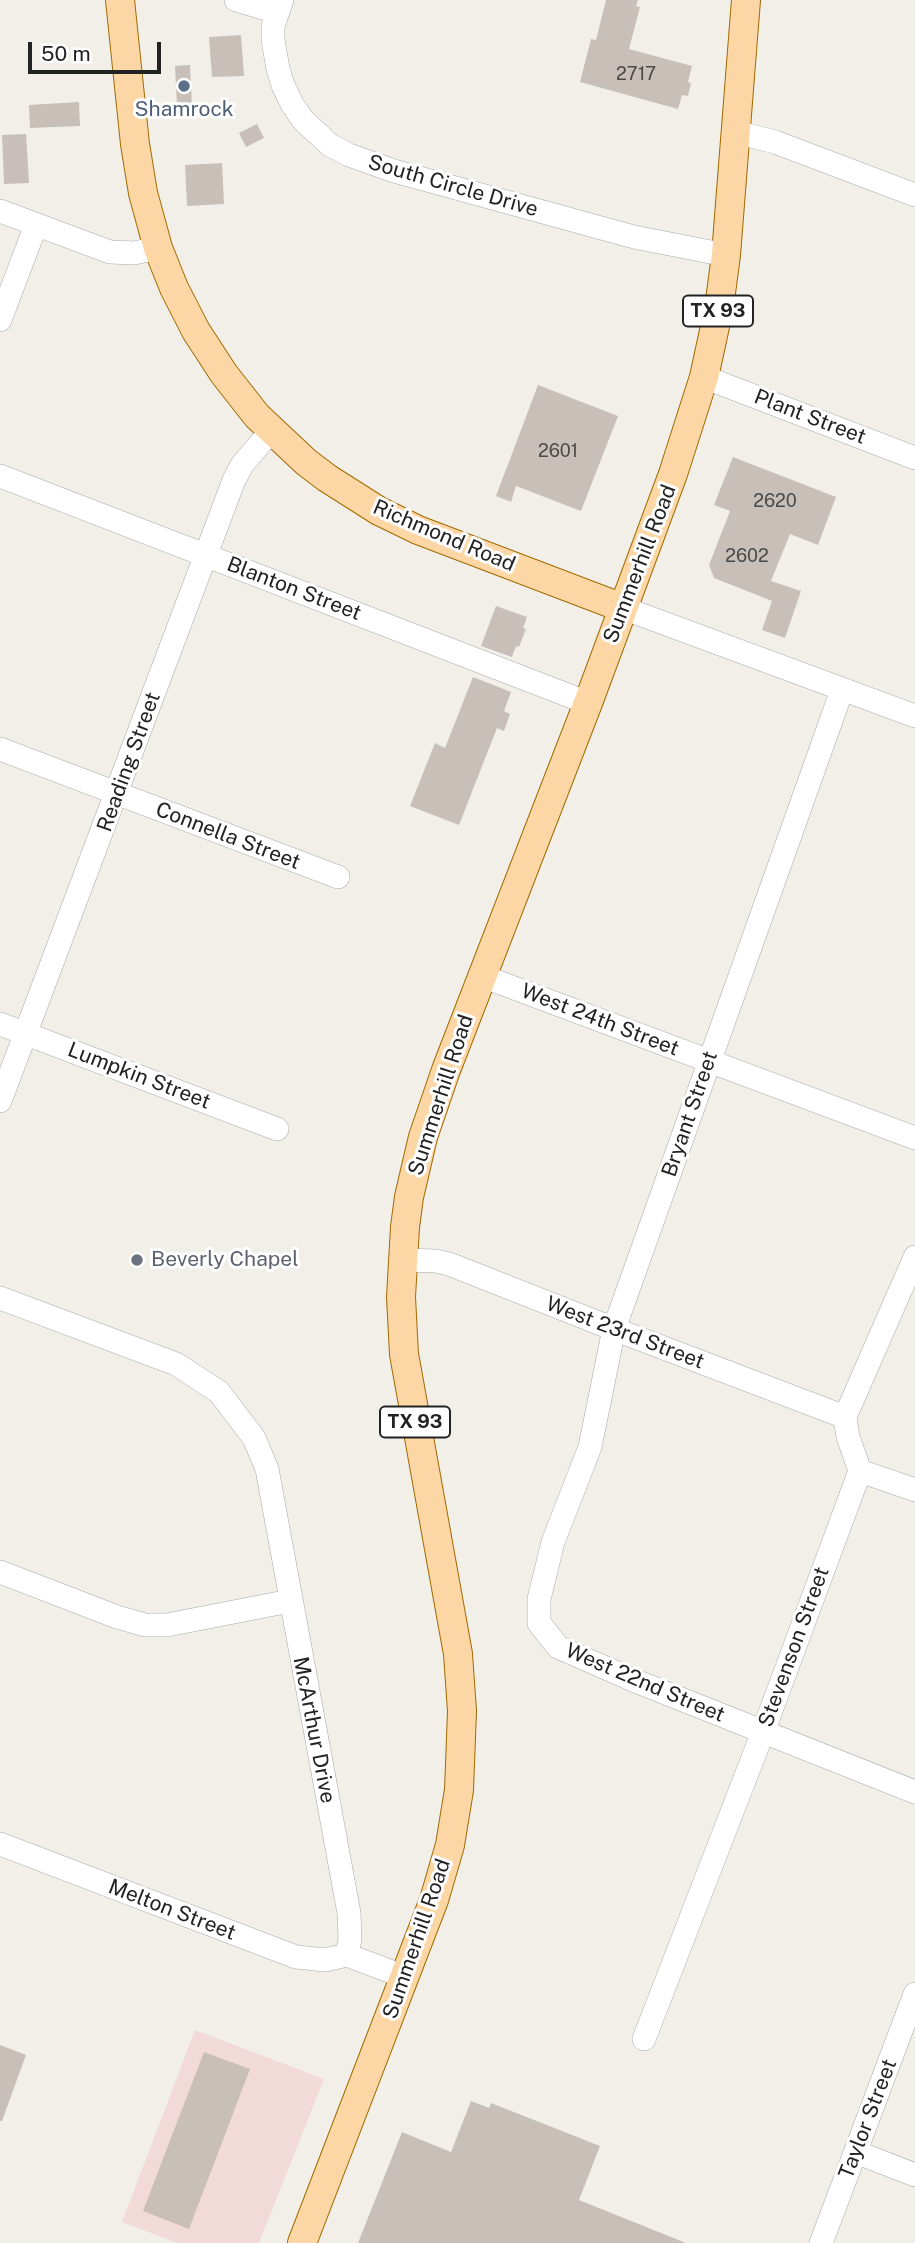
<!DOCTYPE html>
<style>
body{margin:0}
#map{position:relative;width:915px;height:2243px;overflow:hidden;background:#f2efe9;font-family:"Public Sans",sans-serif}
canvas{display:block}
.scale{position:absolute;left:28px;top:42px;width:133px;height:32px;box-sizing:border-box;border:4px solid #222;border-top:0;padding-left:9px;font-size:21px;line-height:24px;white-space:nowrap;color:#222;-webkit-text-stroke:5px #fff;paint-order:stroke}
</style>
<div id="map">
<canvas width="915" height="2243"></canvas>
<div class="scale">50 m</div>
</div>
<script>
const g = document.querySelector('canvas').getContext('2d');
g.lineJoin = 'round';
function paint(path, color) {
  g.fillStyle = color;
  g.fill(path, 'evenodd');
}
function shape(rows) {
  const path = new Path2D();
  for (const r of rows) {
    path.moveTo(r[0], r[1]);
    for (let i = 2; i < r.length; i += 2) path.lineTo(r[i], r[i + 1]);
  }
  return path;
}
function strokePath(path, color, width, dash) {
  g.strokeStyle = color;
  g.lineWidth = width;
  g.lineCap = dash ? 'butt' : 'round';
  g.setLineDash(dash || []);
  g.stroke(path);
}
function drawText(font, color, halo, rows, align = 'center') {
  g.font = font + ' "Public Sans",sans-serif';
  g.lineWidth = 6;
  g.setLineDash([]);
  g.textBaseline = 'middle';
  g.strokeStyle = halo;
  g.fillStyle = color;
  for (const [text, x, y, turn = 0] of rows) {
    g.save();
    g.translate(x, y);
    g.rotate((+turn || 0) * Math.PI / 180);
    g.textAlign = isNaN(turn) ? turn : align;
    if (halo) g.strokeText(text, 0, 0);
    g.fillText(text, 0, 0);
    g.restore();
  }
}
const commercial = shape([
 [195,2030,324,2079,259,2243,177,2243,122,2222]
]);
const building = shape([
 [606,0,638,0,636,6,640,7,629,49,692,66,688,82,691,83,688,96,682,95,678,109,580,82,591,39,596,40],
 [241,35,244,76,212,77,209,37],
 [190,65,192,106,177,107,175,66],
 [79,102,80,126,30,128,29,105],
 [257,124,264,138,246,147,239,133],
 [26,134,29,183,4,184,2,135],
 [222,163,224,204,187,206,185,165],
 [538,385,618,416,581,511,516,486,511,502,496,496],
 [733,457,836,497,818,545,790,534,771,581,801,591,785,638,762,630,772,601,714,578,709,565,730,511,714,505],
 [496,606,527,617,523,628,526,629,519,647,516,646,512,657,481,646],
 [473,677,511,692,504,711,510,714,504,731,497,728,459,825,410,806,435,743,445,748],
 [0,2045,26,2055,2,2121,0,2121],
 [204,2052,250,2069,189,2229,143,2211],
 [471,2101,489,2108,491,2103,600,2146,579,2200,686,2243,358,2243,402,2132,451,2152]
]);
const minor = shape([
 [236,0,277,12],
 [282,0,273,26,273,40,278,69,283,85,292,104,303,120,330,145,349,155,394,171,634,237,726,255],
 [736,132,775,142,915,195],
 [0,211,110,252,134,253,158,248],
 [0,320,36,225],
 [704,377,915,458],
 [0,476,588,703],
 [623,608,915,716],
 [842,690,614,1329,590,1447,553,1542,539,1599,539,1623,558,1647,633,1680,915,1792],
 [0,749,338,877],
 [482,976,915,1138],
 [0,1024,277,1129],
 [0,1101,234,480,242,465,271,431],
 [403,1260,436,1261,449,1264,614,1329,845,1417],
 [0,1298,176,1364,219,1392,254,1438,267,1469,349,1913,350,1939,347,1955],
 [860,1471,915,1490],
 [0,1572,117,1617,145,1625,167,1625,290,1601],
 [0,1844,296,1957,325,1960,347,1955],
 [347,1955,405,1977],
 [644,2039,763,1732,860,1471,848,1437,845,1417,915,1257],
 [856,2152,915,2175],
 [821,2243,915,1994]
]);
const major = shape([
 [120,0,135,144,143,193,158,248,174,288,196,331,224,374,257,416,306,462,327,478,379,511,418,530,623,608],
 [302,2243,434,1900,450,1845,459,1790,462,1711,458,1654,404,1354,401,1297,405,1227,409,1197,423,1137,446,1070,588,703,673,474,704,377,719,308,726,255,746,0]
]);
const markers = [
 [184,86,7,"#5c6f8a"],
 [137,1260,7,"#6b7280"]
];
const numberNames = [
 ["2717",636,74],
 ["2601",558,451],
 ["2620",775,501],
 ["2602",747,556]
];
const shields = [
 [718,311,70],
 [415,1422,70]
];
const shieldNames = [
 ["TX 93",718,311],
 ["TX 93",415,1422]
];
const serviceNames = [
 ["Shamrock",184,110]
];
const streetNames = [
 ["South Circle Drive",453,186,16],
 ["Plant Street",810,417,21],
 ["Richmond Road",444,536,23],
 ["Summerhill Road",640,564,-69],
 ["Blanton Street",294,589,21],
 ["Reading Street",129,762,-70],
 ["Connella Street",228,836,21],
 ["West 24th Street",600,1020,21],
 ["Lumpkin Street",139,1076,21],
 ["Summerhill Road",441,1095,-72],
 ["Bryant Street",690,1114,-71],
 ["West 23rd Street",625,1333,21],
 ["Stevenson Street",794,1647,-70],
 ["West 22nd Street",645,1683,23],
 ["McArthur Drive",314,1730,79],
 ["Melton Street",172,1910,21],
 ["Summerhill Road",417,1939,-71],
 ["Taylor Street",868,2119,-69]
];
const worshipNames = [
 ["Beverly Chapel",151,1260]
];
paint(commercial, '#f2dad9');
paint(building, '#c7bfb8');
strokePath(minor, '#a9a9a9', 24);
strokePath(major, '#a06b00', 30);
strokePath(minor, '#fff', 23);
strokePath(major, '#fcd6a4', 28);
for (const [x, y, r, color] of markers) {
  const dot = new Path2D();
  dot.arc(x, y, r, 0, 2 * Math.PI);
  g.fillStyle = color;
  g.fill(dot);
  strokePath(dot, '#fff', 2.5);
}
drawText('18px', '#4b4948', null, numberNames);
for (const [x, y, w] of shields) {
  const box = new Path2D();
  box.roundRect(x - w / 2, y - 15.5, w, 31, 5);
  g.fillStyle = '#fff';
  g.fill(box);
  strokePath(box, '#222', 2);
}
drawText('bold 19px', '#222', null, shieldNames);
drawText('21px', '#4e5e75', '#fff', serviceNames);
drawText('21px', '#222', '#fff', streetNames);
drawText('21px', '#5b616d', '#fff', worshipNames, 'left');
</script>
